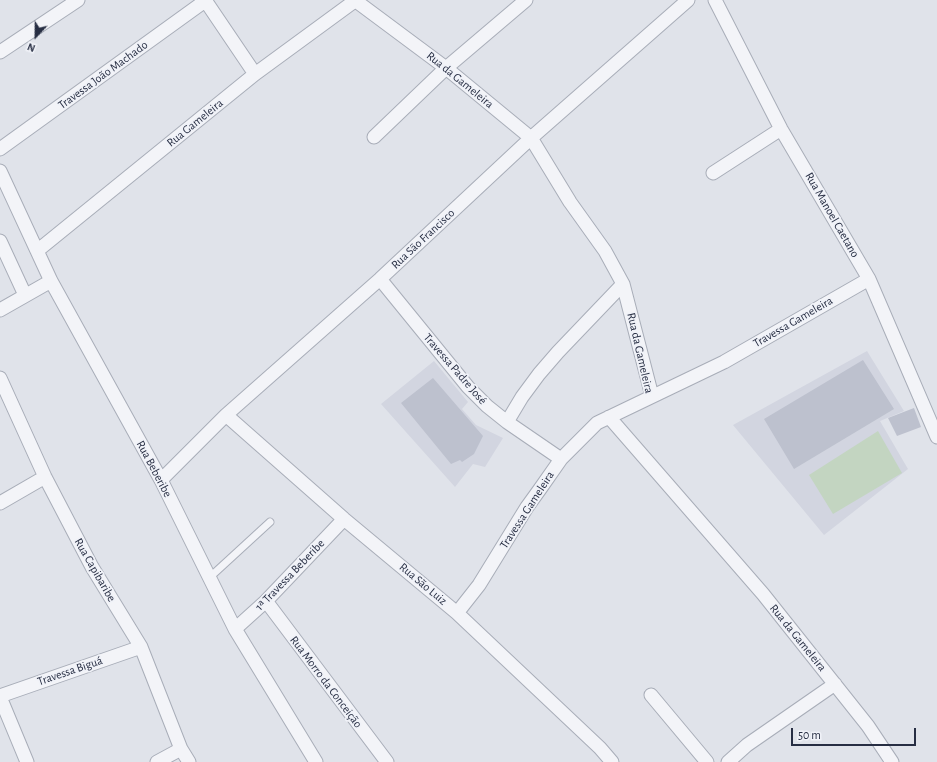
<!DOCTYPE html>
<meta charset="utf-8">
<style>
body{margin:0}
#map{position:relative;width:937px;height:762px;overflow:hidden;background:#e0e3ea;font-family:"Alegreya Sans",sans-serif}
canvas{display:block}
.north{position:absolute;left:16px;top:16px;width:40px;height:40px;-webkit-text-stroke:3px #f0f2f8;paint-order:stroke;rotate:202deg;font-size:11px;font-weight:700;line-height:16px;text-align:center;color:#272e43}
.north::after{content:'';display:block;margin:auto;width:14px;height:18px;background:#272e43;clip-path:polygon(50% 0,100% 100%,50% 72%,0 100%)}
.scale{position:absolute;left:791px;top:728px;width:125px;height:18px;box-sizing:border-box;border:2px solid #272e43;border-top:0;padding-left:5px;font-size:12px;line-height:14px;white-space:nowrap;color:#272e43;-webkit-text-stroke:3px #f0f2f8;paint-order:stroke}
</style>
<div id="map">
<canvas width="937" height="762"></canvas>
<div class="north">N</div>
<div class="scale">50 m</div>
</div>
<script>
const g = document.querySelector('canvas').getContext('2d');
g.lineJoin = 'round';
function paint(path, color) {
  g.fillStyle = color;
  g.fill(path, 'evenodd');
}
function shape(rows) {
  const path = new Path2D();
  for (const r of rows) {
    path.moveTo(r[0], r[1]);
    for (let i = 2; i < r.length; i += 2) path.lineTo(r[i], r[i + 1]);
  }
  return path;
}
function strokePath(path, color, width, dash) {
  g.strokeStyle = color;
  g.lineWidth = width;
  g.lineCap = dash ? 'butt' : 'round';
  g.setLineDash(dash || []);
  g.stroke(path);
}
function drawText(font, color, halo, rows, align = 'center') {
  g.font = font + ' "Alegreya Sans",sans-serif';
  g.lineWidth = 3.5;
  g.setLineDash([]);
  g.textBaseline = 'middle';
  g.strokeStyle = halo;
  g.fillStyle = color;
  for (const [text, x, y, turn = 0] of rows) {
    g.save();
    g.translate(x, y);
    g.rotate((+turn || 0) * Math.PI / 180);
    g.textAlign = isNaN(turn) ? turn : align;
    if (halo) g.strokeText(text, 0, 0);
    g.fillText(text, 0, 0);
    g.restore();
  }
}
const built = shape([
 [867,351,904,411,880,421,908,469,824,535,733,425],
 [434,361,468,402,462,409,476,425,503,438,485,467,473,464,455,487,381,404]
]);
const green = shape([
 [878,431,902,473,833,514,809,475]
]);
const building = shape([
 [863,360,894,409,794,469,764,419],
 [433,378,483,436,474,454,462,462,460,460,451,464,401,403],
 [914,408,921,427,897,436,888,418]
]);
const service = shape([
 [209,578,270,522]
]);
const minor = shape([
 [205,0,255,74],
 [715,0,781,129,869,279,937,437],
 [356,1,446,68,531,138,570,202,605,251,623,284,652,396],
 [0,52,78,0],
 [374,137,446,68,526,0],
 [0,149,205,1],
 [0,171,51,281,161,480,235,629,316,762],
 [713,173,781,129],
 [0,241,25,295],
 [37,251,255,74,356,0],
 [380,279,468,387,487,406,507,422,561,459],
 [0,310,51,281],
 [0,378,45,477,92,567,141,647,181,749,189,762],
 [226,415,344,519,457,613,600,748,612,762],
 [609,417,763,594,868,726,892,762],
 [507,422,522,397,539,374,558,352,623,284],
 [161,480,226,415,380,279,531,138,688,0],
 [0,503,45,477],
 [266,601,387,762],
 [457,613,479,585,527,507,540,489,561,459,597,423,724,362,869,279],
 [235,629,266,601,344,519],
 [651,695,707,762],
 [0,696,141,647],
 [0,697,27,762],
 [157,762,181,749],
 [728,762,747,745,835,684]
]);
const streetNames = [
 ["Travessa João Machado",103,75,-36],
 ["Rua da Gameleira",460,80,39],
 ["Rua Gameleira",195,123,-39],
 ["Rua Manoel Caetano",832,215,60],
 ["Rua São Francisco",423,239,-43],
 ["Travessa Gameleira",793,322,-30],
 ["Rua da Gameleira",640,353,77],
 ["Travessa Padre José",455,369,49],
 ["Rua Beberibe",154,469,62],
 ["Travessa Gameleira",527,510,-57],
 ["Rua Capibaribe",95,570,60],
 ["1ᵃ Travessa Beberibe",290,575,-46],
 ["Rua São Luiz",423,584,40],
 ["Rua da Gameleira",798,638,51],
 ["Travessa Biguá",70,671,-19],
 ["Rua Morro da Conceição",326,682,53]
];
paint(built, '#d2d5e0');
paint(green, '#c3d5c1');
paint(building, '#bdc1ce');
strokePath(service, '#a8adb8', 9);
strokePath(minor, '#a8adb8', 15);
strokePath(service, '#f3f4f8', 7);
strokePath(minor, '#f3f4f8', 13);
drawText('12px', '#272e43', '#f0f2f8', streetNames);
</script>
